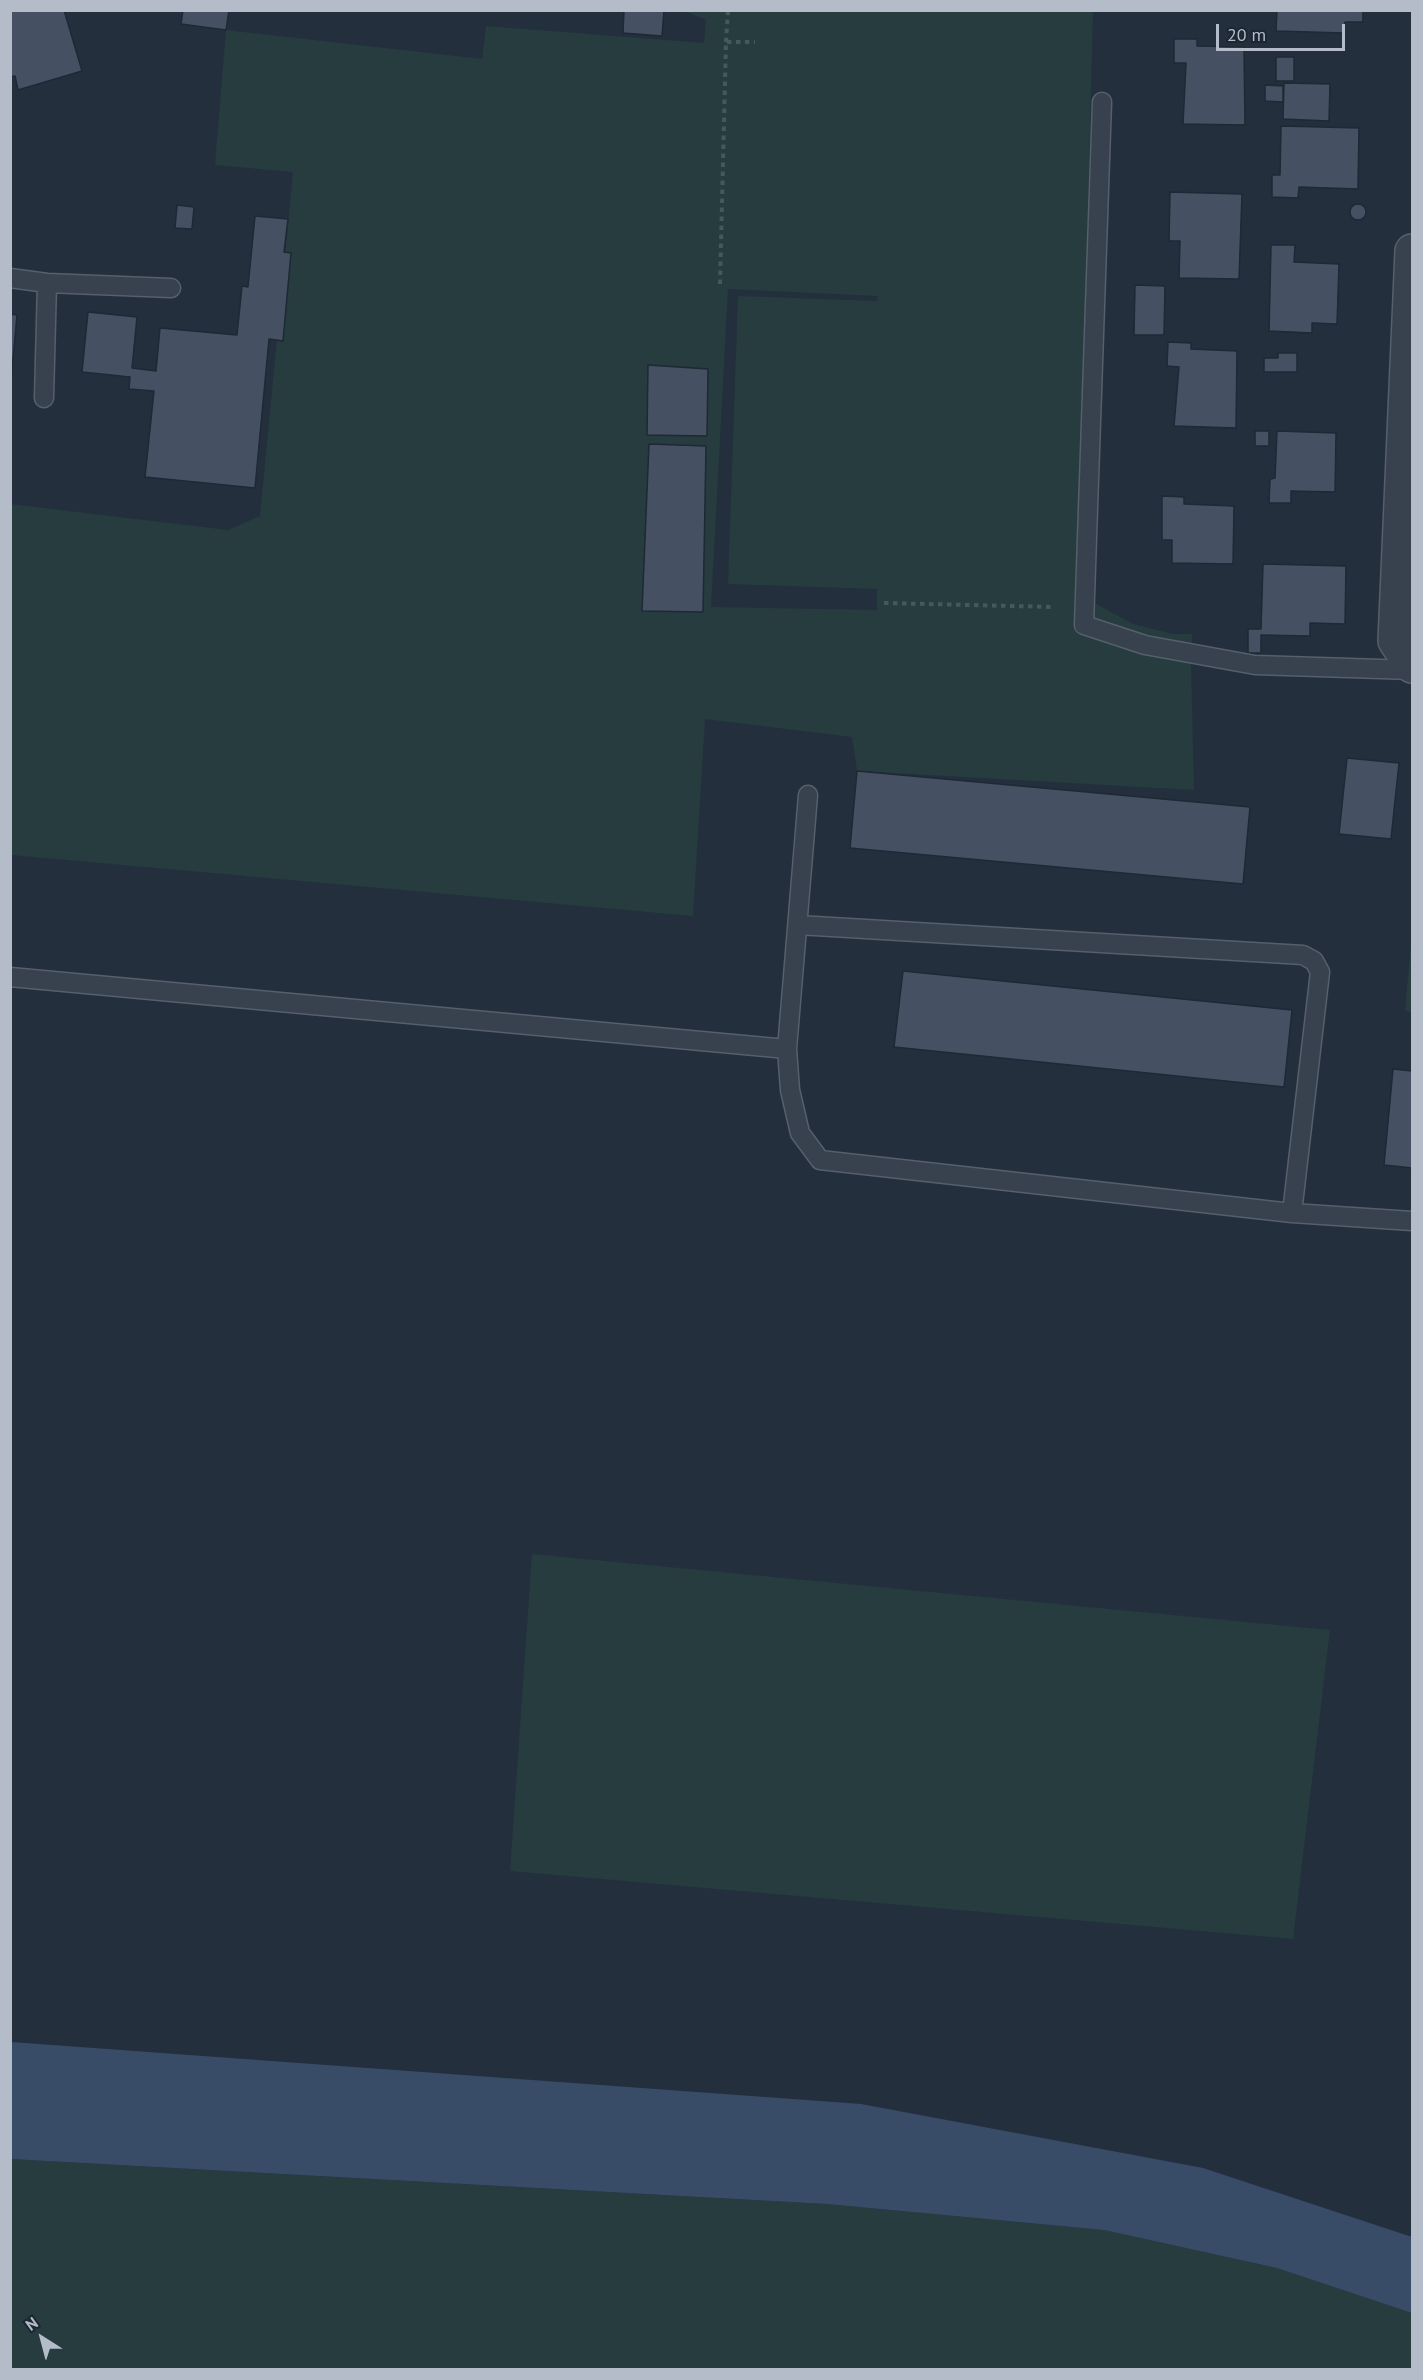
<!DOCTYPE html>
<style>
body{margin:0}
#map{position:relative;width:1423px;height:2380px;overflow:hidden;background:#242f3e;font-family:"PT Sans",sans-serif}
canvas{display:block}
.frame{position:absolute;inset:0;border:12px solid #b4bcc9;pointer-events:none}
.north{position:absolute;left:12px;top:2308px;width:60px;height:60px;-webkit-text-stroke:4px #1d2633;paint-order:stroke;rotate:324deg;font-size:16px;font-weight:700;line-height:24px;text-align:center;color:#b4bcc9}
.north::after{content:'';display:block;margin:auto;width:21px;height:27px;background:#b4bcc9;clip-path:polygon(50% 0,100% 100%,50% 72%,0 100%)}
.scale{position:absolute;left:1216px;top:24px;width:129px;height:27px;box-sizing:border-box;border:3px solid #b4bcc9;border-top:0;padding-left:8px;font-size:18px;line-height:21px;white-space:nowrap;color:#b4bcc9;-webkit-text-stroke:4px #1d2633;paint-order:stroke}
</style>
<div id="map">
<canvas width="1423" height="2380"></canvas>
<div class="frame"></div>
<div class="north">N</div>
<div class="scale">20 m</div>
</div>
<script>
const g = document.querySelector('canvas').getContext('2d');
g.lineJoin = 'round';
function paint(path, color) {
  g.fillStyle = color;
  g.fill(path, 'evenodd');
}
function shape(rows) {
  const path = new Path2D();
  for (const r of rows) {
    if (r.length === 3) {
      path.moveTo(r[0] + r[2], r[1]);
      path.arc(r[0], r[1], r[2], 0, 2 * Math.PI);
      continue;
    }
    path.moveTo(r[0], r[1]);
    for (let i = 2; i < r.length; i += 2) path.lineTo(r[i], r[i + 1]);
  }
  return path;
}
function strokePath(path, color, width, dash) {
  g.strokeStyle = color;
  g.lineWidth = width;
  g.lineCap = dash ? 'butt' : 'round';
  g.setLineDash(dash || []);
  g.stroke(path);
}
const green = shape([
 [684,11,1093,11,1078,594,1133,624,1173,634,1192,634,1191,664,1194,790,857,771,852,737,705,719,693,916,11,855,10,504,228,530,260,516,293,172,215,165,226,30,482,59,486,26,704,43,706,20],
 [728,289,878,296,877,301,738,296,728,584,877,589,877,610,711,607],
 [1412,931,1412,1012,1405,1011],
 [532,1554,1330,1630,1293,1939,510,1871],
 [10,2159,827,2204,1104,2230,1277,2268,1412,2313,1412,2369,11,2369]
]);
const water = shape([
 [11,2042,861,2104,1203,2168,1412,2237,1412,2313,1277,2268,1104,2230,827,2204,11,2159]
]);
const building = shape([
 [16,10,64,10,82,71,18,90,15,76,10,77,10,12,16,10],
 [183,10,229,10,226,30,181,24,183,10],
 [624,10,664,10,662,36,623,33,624,10],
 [1277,10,1363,10,1363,22,1345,22,1344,33,1276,31,1277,10],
 [1174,39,1197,39,1197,46,1244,47,1245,125,1183,124,1186,63,1174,63,1174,39],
 [1276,57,1294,57,1294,81,1276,81,1276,57],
 [1284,83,1330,84,1329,121,1283,119,1284,83],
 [1265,85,1283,86,1283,102,1265,101,1265,85],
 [1281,126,1359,128,1358,189,1299,187,1298,198,1272,197,1272,175,1280,175,1281,126],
 [1170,192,1242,194,1239,279,1179,278,1180,241,1169,241,1170,192],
 [1358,212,8],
 [177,205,194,207,192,229,175,228,177,205],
 [255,216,288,219,284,252,291,253,283,341,269,339,255,488,145,477,154,391,129,389,130,377,82,372,88,312,137,317,132,368,156,371,160,328,237,335,242,286,248,287,255,216],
 [1271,245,1295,245,1294,262,1339,264,1337,324,1312,323,1312,333,1269,331,1271,245],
 [1135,285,1165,286,1164,335,1134,335,1135,285],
 [10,314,17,315,10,392,10,314],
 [1168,342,1191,343,1191,349,1237,351,1236,428,1174,426,1179,367,1167,366,1168,342],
 [1278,353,1297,353,1297,372,1264,372,1264,358,1278,358,1278,353],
 [648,365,708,369,707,436,647,435,648,365],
 [1255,431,1269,431,1269,446,1255,446,1255,431],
 [1277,431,1336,433,1335,492,1291,491,1291,503,1269,503,1270,479,1275,478,1277,431],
 [649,444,706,446,703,612,642,611,649,444],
 [1162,496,1184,497,1184,504,1234,506,1233,564,1172,563,1172,540,1162,540,1162,496],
 [1263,564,1346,566,1345,624,1310,623,1310,636,1261,635,1261,653,1248,653,1248,629,1261,629,1263,564],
 [1347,758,1399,763,1391,839,1339,834,1347,758],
 [857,771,1250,807,1243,884,850,848,857,771],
 [903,971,1292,1010,1284,1087,894,1047,903,971],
 [1393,1069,1412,1071,1412,1168,1384,1165,1393,1069]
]);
const path = shape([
 [784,12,784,10],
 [726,42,728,10],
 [720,284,726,42,755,42],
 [884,603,1055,607]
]);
const lane = shape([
 [1102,102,1084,625,1145,645,1255,665,1412,670],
 [10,278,47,283,171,288],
 [44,398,47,283],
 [798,925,1303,955,1314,961,1320,972,1292,1213],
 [10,977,787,1049,790,1090,800,1133,820,1160,1292,1213,1412,1221],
 [787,1049,808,795]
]);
const street = shape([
 [1412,251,1395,641,1412,666]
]);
paint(green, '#263c3f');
paint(water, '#394c67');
paint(building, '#455162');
strokePath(building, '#1f2835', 1.5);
strokePath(lane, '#565f6c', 21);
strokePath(street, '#565f6c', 36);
strokePath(path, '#44595c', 4, [4.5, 4.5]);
strokePath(lane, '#38414e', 18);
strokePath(street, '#38414e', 33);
</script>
